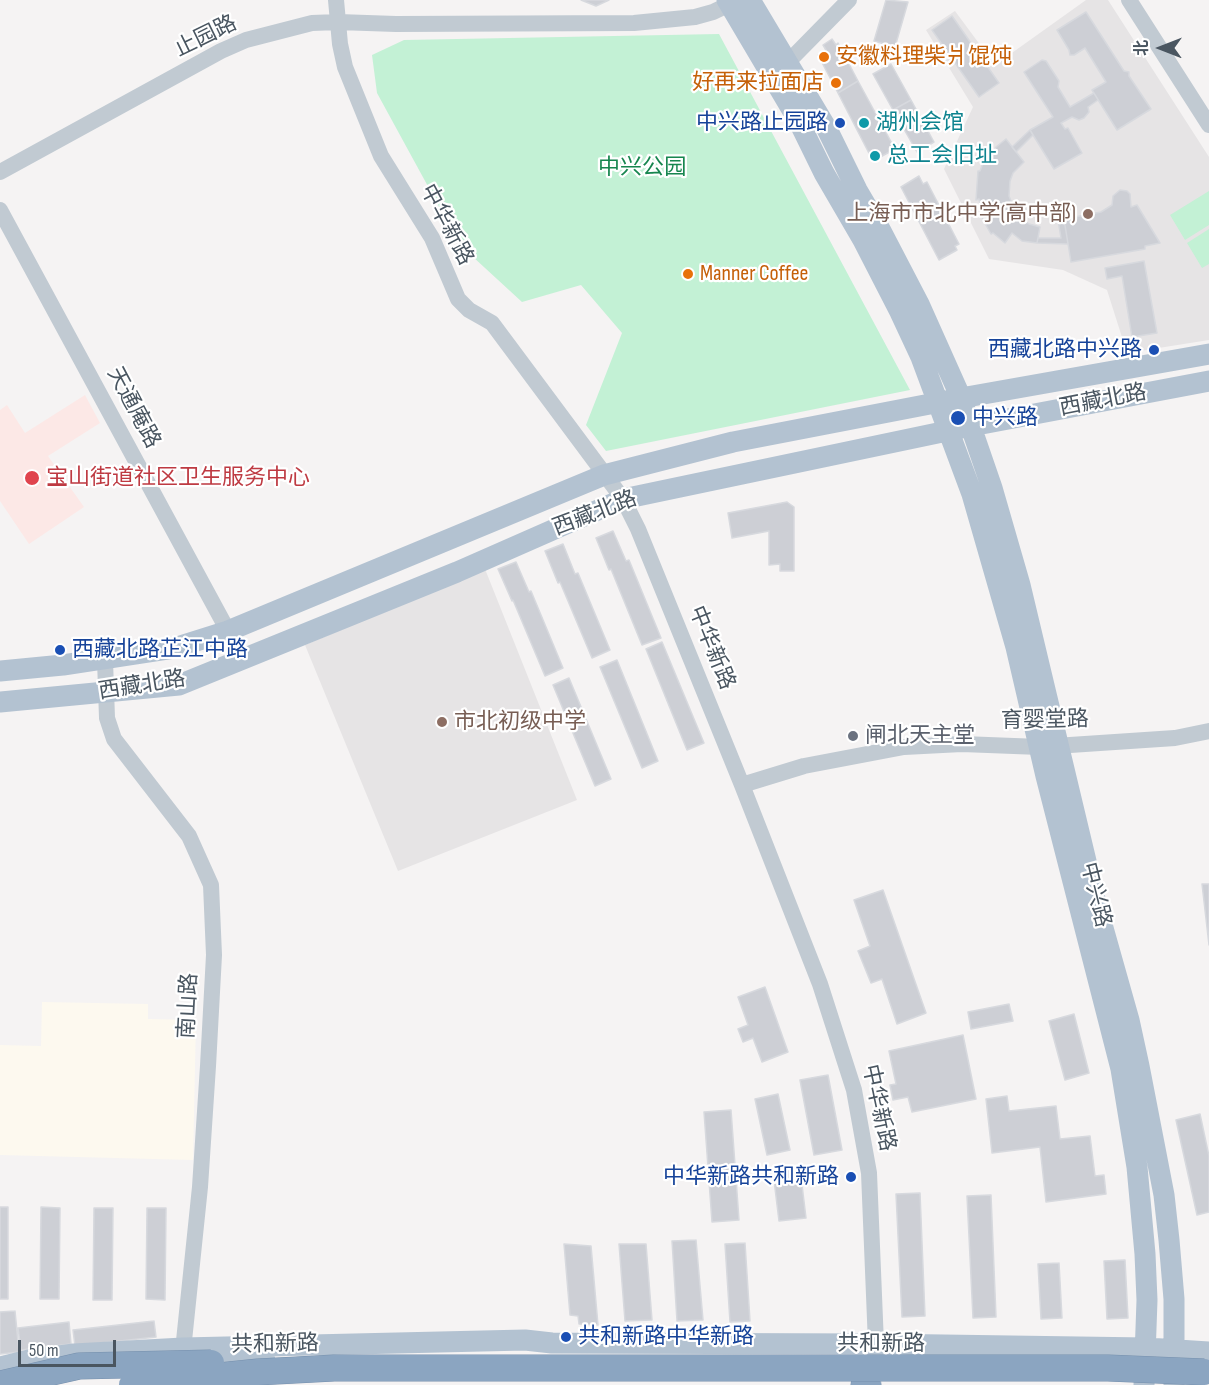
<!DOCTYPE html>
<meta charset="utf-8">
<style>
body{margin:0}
#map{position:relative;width:1209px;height:1385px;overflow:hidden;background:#f5f3f3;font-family:"Sofia Sans Condensed","Noto Sans SC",sans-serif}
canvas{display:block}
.north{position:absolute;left:1131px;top:18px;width:60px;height:60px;-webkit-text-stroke:4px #fff;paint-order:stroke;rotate:270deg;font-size:16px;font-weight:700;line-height:24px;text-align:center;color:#4a5661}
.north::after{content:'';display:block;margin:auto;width:21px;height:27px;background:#4a5661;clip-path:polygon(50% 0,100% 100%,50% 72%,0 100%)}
.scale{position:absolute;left:18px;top:1340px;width:98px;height:27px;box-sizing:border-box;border:3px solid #4a5661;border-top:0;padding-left:8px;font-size:18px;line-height:21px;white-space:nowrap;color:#4a5661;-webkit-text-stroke:4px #fff;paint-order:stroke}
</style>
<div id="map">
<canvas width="1209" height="1385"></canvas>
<div class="north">北</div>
<div class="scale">50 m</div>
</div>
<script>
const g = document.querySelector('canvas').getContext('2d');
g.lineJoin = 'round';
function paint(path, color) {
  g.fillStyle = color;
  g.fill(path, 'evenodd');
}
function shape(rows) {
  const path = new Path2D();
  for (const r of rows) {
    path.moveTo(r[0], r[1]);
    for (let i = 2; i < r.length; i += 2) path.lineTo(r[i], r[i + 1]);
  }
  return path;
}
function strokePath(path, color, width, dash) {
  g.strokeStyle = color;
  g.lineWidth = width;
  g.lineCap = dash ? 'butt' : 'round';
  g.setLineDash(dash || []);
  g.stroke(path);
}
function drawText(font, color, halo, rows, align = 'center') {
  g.font = font + ' "Sofia Sans Condensed","Noto Sans SC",sans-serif';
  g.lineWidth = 4.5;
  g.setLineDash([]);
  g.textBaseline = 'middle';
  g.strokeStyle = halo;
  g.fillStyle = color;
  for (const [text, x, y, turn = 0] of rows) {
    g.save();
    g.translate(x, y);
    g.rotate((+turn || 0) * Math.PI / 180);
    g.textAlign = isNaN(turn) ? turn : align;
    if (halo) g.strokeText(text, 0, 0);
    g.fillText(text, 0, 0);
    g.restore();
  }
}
const commercial = shape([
 [42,1002,148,1004,148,1019,196,1020,193,1160,0,1155,0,1045,41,1046]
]);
const education = shape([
 [1086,0,1108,0,1209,157,1209,340,1127,353,1107,290,1063,270,989,259,944,169,973,107,926,30,955,11,995,65],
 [485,569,577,800,398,871,305,645]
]);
const medical = shape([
 [85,395,100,423,48,456,84,507,29,544,0,501,0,410,7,405,25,433]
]);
const green = shape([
 [719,34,910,390,606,451,586,425,622,333,581,285,522,302,460,245,377,93,372,55,404,40],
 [1209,191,1209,225,1185,240,1170,215],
 [1209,229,1209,264,1202,268,1187,243]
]);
const building = shape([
 [581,0,609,0,596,6,581,0],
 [886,0,908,2,895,47,874,41,886,0],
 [1086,12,1124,71,1129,72,1129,76,1151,109,1117,130,1092,90,1106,82,1085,48,1074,55,1070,55,1069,50,1057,30,1086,12],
 [952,16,999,83,979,97,932,30,952,16],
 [832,39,836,45,838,43,858,81,838,93,818,55,826,50,823,45,832,39],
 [1042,60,1046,61,1059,81,1058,87,1070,107,1094,93,1098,100,1088,107,1089,112,1084,118,1079,120,1072,117,1061,123,1065,129,1068,128,1082,153,1054,169,1030,130,1053,117,1024,72,1042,60],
 [891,64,911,100,893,110,873,74,891,64],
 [858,81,895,149,873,161,838,93,858,81],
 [911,100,934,142,917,152,893,110,911,100],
 [1030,130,1033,135,1016,152,1012,147,1030,130],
 [1006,139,1024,162,1013,173,1010,181,1009,196,1013,206,1022,219,1029,224,1040,227,1037,243,1022,241,1012,233,1005,243,993,233,991,234,983,220,979,199,976,200,978,171,980,171,983,163,985,164,996,147,1006,139],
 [919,176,923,184,927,182,959,244,955,246,957,250,939,260,901,187,919,176],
 [1120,190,1127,191,1130,194,1131,207,1137,205,1160,243,1145,246,1145,249,1071,262,1064,219,1101,212,1112,205,1113,196,1120,190],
 [1064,219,1068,244,1037,243,1038,238,1061,238,1058,220,1064,219],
 [1144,261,1157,333,1132,337,1122,276,1107,279,1105,268,1144,261],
 [787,502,794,507,794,571,780,571,780,564,769,565,769,531,732,538,728,513,787,502],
 [613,531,626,561,629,560,661,638,642,645,611,569,609,570,596,538,613,531],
 [563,544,575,574,578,573,610,650,592,658,560,582,558,583,545,551,563,544],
 [516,562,529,592,531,591,563,668,545,676,513,600,512,601,498,569,516,562],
 [662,642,704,743,687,750,646,649,662,642],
 [617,660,658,761,642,768,600,667,617,660],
 [569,678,611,779,595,786,553,685,569,678],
 [1202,884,1209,884,1209,945,1202,884],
 [883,890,926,1013,897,1024,882,979,871,983,858,951,870,946,854,900,883,890],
 [765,987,788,1052,762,1062,753,1038,743,1042,738,1029,748,1025,738,997,765,987],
 [1009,1004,1013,1021,971,1029,968,1012,1009,1004],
 [1074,1014,1089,1073,1065,1080,1049,1021,1074,1014],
 [963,1035,976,1099,912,1112,908,1097,893,1100,890,1085,896,1084,889,1051,963,1035],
 [828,1075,842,1150,814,1155,800,1080,828,1075],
 [778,1094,790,1150,767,1155,755,1099,778,1094],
 [1007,1096,1009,1111,1056,1106,1060,1139,1090,1136,1095,1176,1104,1175,1106,1194,1046,1202,1040,1147,992,1153,986,1099,1007,1096],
 [731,1110,739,1220,712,1222,704,1112,731,1110],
 [1200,1114,1209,1156,1209,1212,1197,1215,1176,1120,1200,1114],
 [800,1168,806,1218,779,1221,773,1172,800,1168],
 [920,1193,925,1316,902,1317,896,1194,920,1193],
 [991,1195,996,1317,973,1318,967,1196,991,1195],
 [0,1207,8,1207,8,1299,0,1299,0,1207],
 [41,1207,60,1208,59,1299,40,1299,41,1207],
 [94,1208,113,1208,112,1300,93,1300,94,1208],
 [147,1208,166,1208,165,1300,146,1299,147,1208],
 [696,1240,703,1320,677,1321,672,1241,696,1240],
 [745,1243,750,1321,730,1322,725,1244,745,1243],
 [564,1244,591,1246,598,1325,579,1324,578,1316,570,1315,564,1244],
 [619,1244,646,1244,652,1320,625,1321,619,1244],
 [1125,1260,1128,1318,1107,1319,1104,1261,1125,1260],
 [1059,1263,1062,1318,1041,1319,1038,1264,1059,1263],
 [15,1311,19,1352,0,1354,0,1312,15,1311],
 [154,1321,156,1337,75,1346,73,1330,154,1321],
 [69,1322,71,1344,21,1350,18,1328,69,1322]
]);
const minor = shape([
 [336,0,340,44,345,67,381,156,432,238,458,299,469,310,492,323,623,499,638,529,742,785,820,984,854,1090,869,1173,876,1344,874,1378],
 [1129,0,1209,125],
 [788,62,849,0],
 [0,172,221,51,246,40,312,23,338,22,396,24,634,23,695,17,713,12,738,0],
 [0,210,228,631,239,661],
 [105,660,107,718,114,739,189,836,211,885,214,955,208,1066,200,1187,182,1360],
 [742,785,804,766,904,747,962,744,1040,747,1175,738,1209,731]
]);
const major = shape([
 [727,0,798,120,824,173,863,240,900,312,921,357,972,494,1016,647,1046,776,1121,1069,1137,1167,1145,1254,1147,1300,1144,1385],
 [750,0,827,129,857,190,881,231,919,304,961,398,992,488,1020,585,1096,903,1129,1020,1139,1066,1164,1195,1169,1240,1174,1299,1174,1385],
 [0,671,63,665,174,648,228,631,604,475,733,442,961,398,1209,354],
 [0,702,179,685,457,572,623,499,971,426,1209,381],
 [194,1363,265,1361],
 [0,1367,29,1360,74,1354,183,1348,525,1340,552,1343,876,1344,1147,1348,1209,1352]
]);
const highway = shape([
 [864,1385,868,1385]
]);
const highwayBridge = shape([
 [0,1384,79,1366,211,1363],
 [132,1385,258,1372,334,1368,1108,1368,1204,1372]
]);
const markers = [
 [824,57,6,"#e8710a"],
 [836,83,6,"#e8710a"],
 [840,123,6,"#1a4fb4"],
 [864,123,6,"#0f9aa8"],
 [875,156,6,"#0f9aa8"],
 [1088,214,6,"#8d6e63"],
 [688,274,6,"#e8710a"],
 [1154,350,6,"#1a4fb4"],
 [958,418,8,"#1a4fb4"],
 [32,478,8,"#e0444e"],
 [60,650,6,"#1a4fb4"],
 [442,722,6,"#8d6e63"],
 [853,736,6,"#6b7280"],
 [851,1177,6,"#1a4fb4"],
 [566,1337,6,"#1a4fb4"]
];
const streetNames = [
 ["止园路",206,37,-26],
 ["中华新路",446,225,62],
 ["西藏北路",1103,401,-11],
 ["天通庵路",133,408,62],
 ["西藏北路",595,514,-21],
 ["中华新路",711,648,68],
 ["西藏北路",142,686,-9],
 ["育婴堂路",1045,721,-1],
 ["中兴路",1095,895,76],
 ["南山路",189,1006,-87],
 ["中华新路",878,1108,78],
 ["共和新路",881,1344],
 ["共和新路",275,1345,-1]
];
const foodNames = [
 ["安徽料理柴爿馄饨",836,57],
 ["好再来拉面店",824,83,"right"],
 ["Manner Coffee",700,274]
];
const transitNames = [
 ["中兴路止园路",828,123],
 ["西藏北路中兴路",1142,350],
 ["中兴路",972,418,"left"],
 ["西藏北路芷江中路",72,650,"left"],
 ["中华新路共和新路",839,1177],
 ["共和新路中华新路",578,1337,"left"]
];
const cultureNames = [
 ["湖州会馆",876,123],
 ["总工会旧址",887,156]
];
const parkNames = [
 ["中兴公园",642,168]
];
const educationNames = [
 ["上海市市北中学(高中部)",1076,214],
 ["市北初级中学",454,722,"left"]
];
const healthNames = [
 ["宝山街道社区卫生服务中心",46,478]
];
const worshipNames = [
 ["闸北天主堂",865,736]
];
paint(commercial, '#fdf9ef');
paint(education, '#e6e4e5');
paint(medical, '#fce8e6');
paint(green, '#c3f1d5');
paint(building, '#cdcfd5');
strokePath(building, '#d7d9de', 1.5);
strokePath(highway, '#7690ad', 27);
strokePath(minor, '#c1cad2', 16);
strokePath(major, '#b3c2d1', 21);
strokePath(highway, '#8ba5c1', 26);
strokePath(highwayBridge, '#7690ad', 27, []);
strokePath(highwayBridge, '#8ba5c1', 26);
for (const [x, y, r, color] of markers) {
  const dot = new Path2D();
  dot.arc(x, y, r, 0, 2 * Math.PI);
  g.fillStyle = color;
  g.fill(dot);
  strokePath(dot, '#fff', 2);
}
drawText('22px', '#4a5661', '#fff', streetNames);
drawText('22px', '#c56008', '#fff', foodNames, 'left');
drawText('22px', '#164399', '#fff', transitNames, 'right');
drawText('22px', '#0d838f', '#fff', cultureNames, 'left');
drawText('22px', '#17864f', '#fff', parkNames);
drawText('22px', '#785e54', '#fff', educationNames, 'right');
drawText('22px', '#be3a42', '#fff', healthNames, 'left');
drawText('22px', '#5b616d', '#fff', worshipNames, 'left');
</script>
